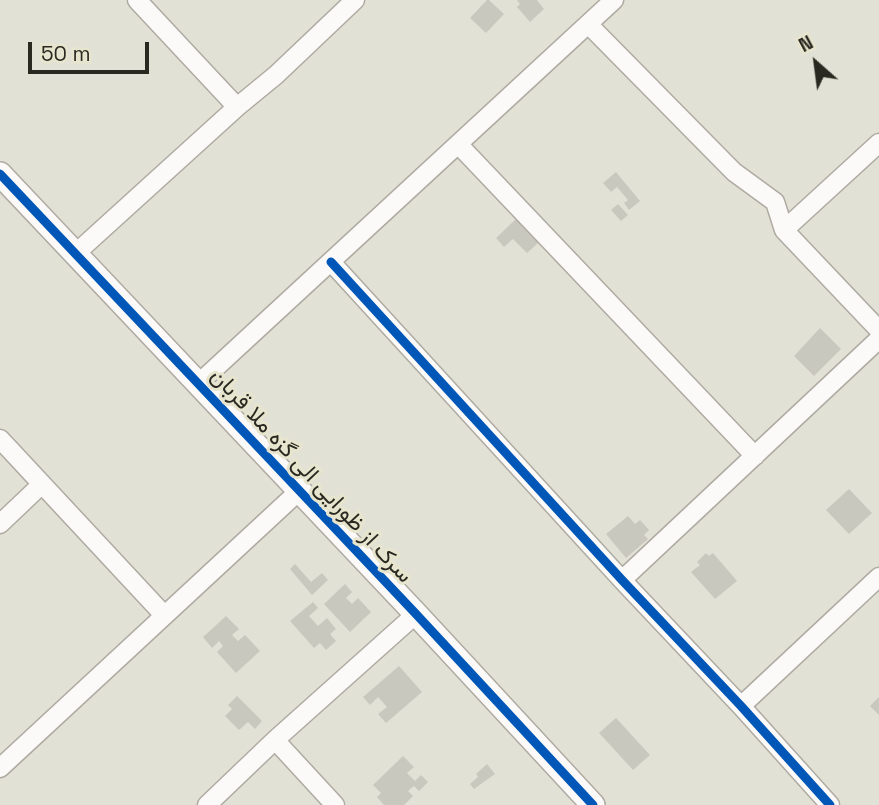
<!DOCTYPE html>
<meta charset="utf-8">
<style>
body{margin:0}
#map{position:relative;width:879px;height:805px;overflow:hidden;background:#e2e1d5;font-family:"Space Grotesk",sans-serif}
canvas{display:block}
.north{position:absolute;left:781px;top:28px;width:70px;height:70px;-webkit-text-stroke:5px #e8e5cf;paint-order:stroke;rotate:332deg;font-size:19px;font-weight:700;line-height:28px;text-align:center;color:#2a2921}
.north::after{content:'';display:block;margin:auto;width:24px;height:32px;background:#2a2921;clip-path:polygon(50% 0,100% 100%,50% 72%,0 100%)}
.scale{position:absolute;left:28px;top:42px;width:121px;height:32px;box-sizing:border-box;border:4px solid #2a2921;border-top:0;padding-left:9px;font-size:21px;line-height:24px;white-space:nowrap;color:#2a2921;-webkit-text-stroke:5px #e8e5cf;paint-order:stroke}
</style>
<div id="map">
<canvas width="879" height="805"></canvas>
<div class="north">N</div>
<div class="scale">50 m</div>
</div>
<script>
const g = document.querySelector('canvas').getContext('2d');
g.lineJoin = 'round';
function paint(path, color) {
  g.fillStyle = color;
  g.fill(path, 'evenodd');
}
function shape(rows) {
  const path = new Path2D();
  for (const r of rows) {
    path.moveTo(r[0], r[1]);
    for (let i = 2; i < r.length; i += 2) path.lineTo(r[i], r[i + 1]);
  }
  return path;
}
function strokePath(path, color, width, dash) {
  g.strokeStyle = color;
  g.lineWidth = width;
  g.lineCap = dash ? 'butt' : 'round';
  g.setLineDash(dash || []);
  g.stroke(path);
}
function drawText(font, color, halo, rows, align = 'center') {
  g.font = font + ' "Space Grotesk",Vazirmatn,sans-serif';
  g.lineWidth = 6;
  g.setLineDash([]);
  g.textBaseline = 'middle';
  g.strokeStyle = halo;
  g.fillStyle = color;
  for (const [text, x, y, turn = 0] of rows) {
    g.save();
    g.translate(x, y);
    g.rotate((+turn || 0) * Math.PI / 180);
    g.textAlign = isNaN(turn) ? turn : align;
    if (halo) g.strokeText(text, 0, 0);
    g.fillText(text, 0, 0);
    g.restore();
  }
}
const building = shape([
 [487,0,489,0,504,14,486,33,470,18],
 [517,0,537,0,544,9,530,22,517,7,520,4],
 [616,172,640,201,629,210,624,203,628,200,617,187,611,192,603,183],
 [618,204,628,215,621,221,611,210],
 [516,219,538,243,527,253,513,239,504,247,496,238],
 [820,328,841,349,814,376,794,356],
 [849,489,872,513,849,534,826,510],
 [628,516,635,524,640,520,649,530,644,535,648,539,626,558,606,534],
 [706,553,709,556,713,553,737,581,715,599,691,572,700,565,697,562],
 [295,564,311,582,322,573,328,580,312,595,290,569],
 [345,584,352,592,346,598,352,604,358,598,371,612,350,632,324,604],
 [313,602,318,608,309,616,318,626,327,618,336,629,330,634,336,641,326,650,320,643,314,648,290,621],
 [226,616,239,629,232,635,238,641,245,635,260,651,236,673,217,652,223,646,219,641,212,648,203,637],
 [399,666,422,692,386,723,378,714,387,707,378,697,370,705,363,697],
 [237,696,262,721,255,729,248,722,239,730,225,716,232,709,228,705],
 [879,697,879,715,870,706],
 [616,718,650,755,633,770,599,733],
 [403,756,414,767,407,773,415,781,421,775,428,782,419,791,414,786,408,791,413,796,404,805,384,805,377,797,381,793,373,785],
 [487,764,495,774,474,789,470,784,478,777,476,774]
]);
const minor = shape([
 [137,0,237,107],
 [588,24,734,172,775,202,784,230,879,330],
 [458,144,755,456],
 [784,230,879,143],
 [75,254,237,107,276,75,355,0],
 [331,262,622,580,741,706,830,805],
 [198,384,614,0],
 [0,439,164,615],
 [0,524,42,484],
 [622,580,879,339],
 [741,706,879,577],
 [275,740,335,805],
 [0,768,299,491],
 [207,805,275,740,416,614]
]);
const tertiary = shape([
 [0,174,416,614,593,805]
]);
const cycleway = shape([
 [0,174,416,614,593,805],
 [331,262,622,580,741,706,830,805]
]);
const streetNames = [
 ["سرک از ظورایی الی گزه ملا قربان",311,476,47]
];
paint(building, '#c9c8bf');
strokePath(minor, '#adaba2', 21);
strokePath(tertiary, '#adaba2', 26);
strokePath(minor, '#fbfaf9', 18);
strokePath(tertiary, '#fbfaf9', 23);
strokePath(cycleway, '#0057b8', 9);
drawText('23px', '#2a2921', '#e8e5cf', streetNames);
</script>
